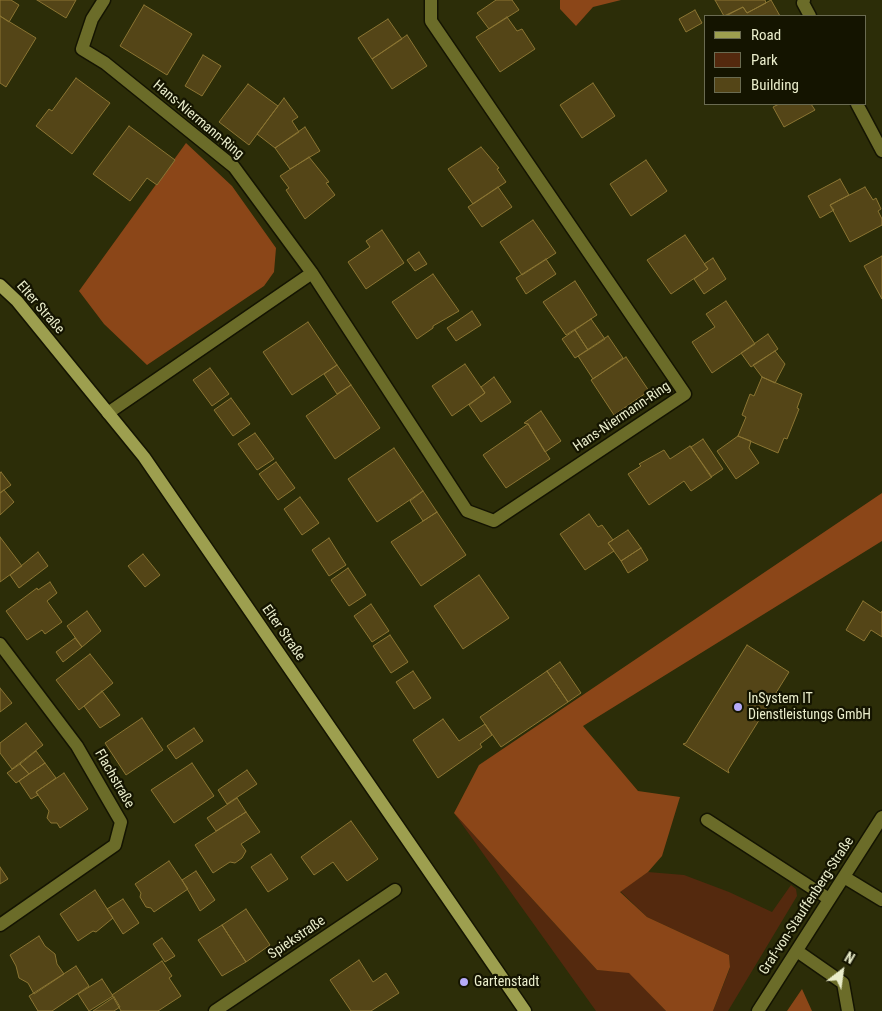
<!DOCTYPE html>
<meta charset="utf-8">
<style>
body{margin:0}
#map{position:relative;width:882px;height:1011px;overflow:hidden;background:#2c2d08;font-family:"Roboto Condensed",sans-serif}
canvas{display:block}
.legend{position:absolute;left:704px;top:15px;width:162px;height:90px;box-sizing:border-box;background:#141400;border:1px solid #6a6b51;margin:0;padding:6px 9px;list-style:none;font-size:15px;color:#eaedcb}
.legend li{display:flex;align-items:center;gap:10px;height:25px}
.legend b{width:25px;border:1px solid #6a6b51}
.north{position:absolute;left:817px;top:946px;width:50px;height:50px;-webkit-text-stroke:4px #141400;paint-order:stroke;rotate:30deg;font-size:14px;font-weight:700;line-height:20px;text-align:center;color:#eaedcb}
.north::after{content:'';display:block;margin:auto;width:18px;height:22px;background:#eaedcb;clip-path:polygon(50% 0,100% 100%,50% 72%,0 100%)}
</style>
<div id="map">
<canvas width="882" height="1011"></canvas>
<ul class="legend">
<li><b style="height:6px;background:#9d9f4f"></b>Road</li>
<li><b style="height:14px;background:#54290e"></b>Park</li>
<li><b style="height:14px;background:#544517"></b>Building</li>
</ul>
<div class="north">N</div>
</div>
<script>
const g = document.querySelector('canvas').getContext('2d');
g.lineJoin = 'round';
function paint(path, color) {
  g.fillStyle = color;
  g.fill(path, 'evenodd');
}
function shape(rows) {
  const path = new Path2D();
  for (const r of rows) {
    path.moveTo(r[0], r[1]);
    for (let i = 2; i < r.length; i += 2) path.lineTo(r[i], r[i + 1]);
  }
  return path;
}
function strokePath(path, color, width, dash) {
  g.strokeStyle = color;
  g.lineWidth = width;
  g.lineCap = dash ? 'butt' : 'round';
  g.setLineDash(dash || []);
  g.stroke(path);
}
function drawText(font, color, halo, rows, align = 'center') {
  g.font = font + ' "Roboto Condensed",sans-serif';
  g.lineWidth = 4.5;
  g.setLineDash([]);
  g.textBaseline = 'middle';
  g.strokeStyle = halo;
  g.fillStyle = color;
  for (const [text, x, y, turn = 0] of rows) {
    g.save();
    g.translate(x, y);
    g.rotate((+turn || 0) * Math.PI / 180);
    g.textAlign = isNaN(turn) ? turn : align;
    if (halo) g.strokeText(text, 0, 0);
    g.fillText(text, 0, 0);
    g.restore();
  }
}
const green = shape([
 [454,813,597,970,629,972,666,1011,596,1011],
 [648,872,684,875,729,892,772,912,791,885,796,889,797,896,728,1011,713,1011,730,968,729,955,647,917,620,891]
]);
const forest = shape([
 [560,0,621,0,593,7,576,26,560,9],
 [186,143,232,186,276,248,274,272,264,286,147,365,104,324,79,291],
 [882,493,882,541,583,726,638,791,680,797,662,856,648,872,620,892,647,917,729,955,730,967,713,1011,666,1011,629,973,597,970,454,813,479,765],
 [802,989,812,1011,787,1011]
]);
const building = shape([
 [0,0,11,0,19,5,9,22,0,16,0,0],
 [37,0,76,0,66,18,37,0],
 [496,0,512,0,519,10,489,29,477,13,496,0],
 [715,0,765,0,766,3,747,13,743,7,724,16,715,0],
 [771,0,780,16,726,16,743,7,747,13,771,0],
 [144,5,192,34,167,75,120,46,144,5],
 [695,10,702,23,686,32,679,19,695,10],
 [0,16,36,38,6,87,0,83,0,16],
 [507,17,517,31,522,29,535,49,500,72,476,37,507,17],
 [388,19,402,39,372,59,358,38,388,19],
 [407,35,427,66,392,89,372,59,407,35],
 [203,55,221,66,202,96,185,86,203,55],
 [76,78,110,103,72,154,36,126,49,109,52,111,76,78],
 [593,83,615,116,582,138,560,105,593,83],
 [248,84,278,106,249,145,219,122,248,84],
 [284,98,298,117,292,121,299,132,275,148,257,134,284,98],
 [779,104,811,104,815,110,784,127,773,107,779,104],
 [129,126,175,160,157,185,147,178,130,201,93,174,129,126],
 [305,127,320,151,290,169,275,148,305,127],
 [481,147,499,168,497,169,506,182,473,204,448,169,481,147],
 [309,157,329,182,326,183,335,195,305,219,286,190,289,188,280,176,309,157],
 [646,160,667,191,631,216,610,184,646,160],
 [840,179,849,195,830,205,834,210,820,218,808,196,840,179],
 [498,187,512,207,482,227,468,207,498,187],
 [865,187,873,200,876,198,881,209,878,211,882,219,882,225,850,242,830,205,865,187],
 [533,220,556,253,522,275,500,242,533,220],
 [382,230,404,263,366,289,348,262,370,247,366,241,382,230],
 [685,235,708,269,671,294,647,260,685,235],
 [419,252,427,264,415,271,407,260,419,252],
 [882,256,882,299,864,266,882,256],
 [713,258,726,279,704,294,694,279,708,269,704,264,713,258],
 [546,259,556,274,526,294,516,278,546,259],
 [433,274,459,311,433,326,433,328,417,339,392,302,433,274],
 [575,281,597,315,566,335,543,302,575,281],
 [726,301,755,344,712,373,692,342,715,327,706,314,726,301],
 [472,311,481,325,456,341,447,328,472,311],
 [591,319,605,339,588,350,575,330,591,319],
 [308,322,337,365,292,395,263,352,308,322],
 [575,330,588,350,575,358,562,339,575,330],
 [768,334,778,349,751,367,741,353,768,334],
 [608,336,623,358,593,379,578,356,608,336],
 [775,351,785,364,775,383,762,377,753,365,775,351],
 [626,357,649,391,614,415,591,380,626,357],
 [465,364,485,393,452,416,432,386,465,364],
 [337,365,351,385,337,394,324,374,337,365],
 [210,368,229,394,212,406,193,380,210,368],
 [494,377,511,402,481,422,469,405,485,393,481,387,494,377],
 [762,377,802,394,797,408,799,409,787,439,784,438,778,453,738,436,746,417,742,415,750,394,754,396,762,377],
 [351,385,380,428,335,459,306,416,351,385],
 [231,398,250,424,233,436,214,410,231,398],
 [541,411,561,441,545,452,528,424,524,423,541,411],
 [528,424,550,459,506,488,483,455,528,424],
 [255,433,274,459,257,470,238,444,255,433],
 [738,436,751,441,749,448,759,463,736,479,717,451,738,436],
 [703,439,723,469,711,477,691,447,703,439],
 [690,446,712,477,691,491,684,481,649,505,628,474,641,466,639,464,664,450,670,459,690,446],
 [394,448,423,491,377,522,348,479,394,448],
 [276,462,295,488,278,500,259,474,276,462],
 [1,472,11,485,0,493,0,473,1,472],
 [4,490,14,502,0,515,0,493,4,490],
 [423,491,437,512,423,521,410,501,423,491],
 [300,497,319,523,302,535,284,509,300,497],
 [437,512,466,555,421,586,391,542,437,512],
 [589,514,598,527,602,525,613,540,608,543,614,551,585,570,560,534,589,514],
 [628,530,641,548,621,561,608,543,628,530],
 [0,537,22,566,0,582,0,537],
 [329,538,346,565,329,576,312,550,329,538],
 [641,548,648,560,628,573,621,561,641,548],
 [38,552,48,566,19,588,10,575,38,552],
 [143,554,160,575,145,587,128,566,143,554],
 [348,568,366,595,349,606,331,580,348,568],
 [479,575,509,618,463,649,434,606,479,575],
 [50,582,57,593,47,601,62,622,45,634,42,630,27,640,6,611,37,588,38,590,50,582],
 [863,601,881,613,882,611,882,637,871,630,864,641,846,630,863,601],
 [371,604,389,631,372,642,354,616,371,604],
 [87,611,101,631,82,647,67,626,87,611],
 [390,635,408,662,391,673,373,646,390,635],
 [75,638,82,647,63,662,56,652,75,638],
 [747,645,789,672,728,770,729,773,683,744,686,743,747,645],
 [90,654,113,683,79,710,56,680,90,654],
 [560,662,581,693,568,702,547,671,560,662],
 [413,671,431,698,414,709,396,682,413,671],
 [547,671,568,702,501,747,480,717,547,671],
 [0,688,12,703,0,712,0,688],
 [102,691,120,715,100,728,84,706,102,691],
 [142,718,163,750,126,775,105,743,142,718],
 [443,719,459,741,485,724,492,735,480,744,482,747,438,778,413,740,443,719],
 [26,723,43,745,12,769,0,753,0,743,26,723],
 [194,728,203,741,176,759,167,746,194,728],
 [36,751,45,763,29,774,20,764,36,751],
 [45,763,56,778,36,792,38,795,31,799,19,781,45,763],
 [192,763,214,796,174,823,151,790,192,763],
 [20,764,29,774,16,783,7,773,20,764],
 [247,770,257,784,227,804,218,790,247,770],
 [64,773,88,809,60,828,57,823,51,823,47,818,49,811,36,792,64,773],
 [237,798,246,812,216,831,207,818,237,798],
 [246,812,260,832,241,844,246,851,242,858,235,863,230,862,213,873,195,845,246,812],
 [351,821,378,859,347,881,333,862,314,875,301,857,351,821],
 [271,854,288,879,268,892,251,867,271,854],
 [169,861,188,889,154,912,151,908,146,907,140,897,141,893,135,884,169,861],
 [0,867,8,879,0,884,0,867],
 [196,871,215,900,200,911,182,880,196,871],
 [95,890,113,918,96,932,93,931,78,941,60,914,95,890],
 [123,899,139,923,123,934,107,909,123,899],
 [246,909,270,945,246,962,222,925,246,909],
 [222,925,246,962,222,976,198,940,222,925],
 [39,936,45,946,55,954,57,964,64,974,34,994,28,983,19,978,16,966,10,955,39,936],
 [162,938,175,956,165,962,153,944,162,938],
 [359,960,373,982,386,973,399,993,371,1011,351,1011,330,980,359,960],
 [162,961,172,976,169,978,181,996,158,1011,121,1011,112,995,162,961],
 [76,966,89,986,52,1011,38,1011,29,996,76,966],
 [102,979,113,996,89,1011,78,994,102,979],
 [114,997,120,1007,114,1011,93,1011,114,997]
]);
const minor = shape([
 [104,0,92,19,82,49,105,63,234,167,312,273,467,511,494,521,685,394,431,21,431,0],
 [804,0,803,3,810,16],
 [857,104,882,151],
 [108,413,312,273],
 [0,644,77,746,121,822,115,845,0,925],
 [707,820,829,899],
 [844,877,882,900],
 [797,951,843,983,848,1011],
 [215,1011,395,890],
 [758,1011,882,817]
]);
const major = shape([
 [0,285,17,301,144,457,525,1011]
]);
const markers = [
 [738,707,5,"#b6abf8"],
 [464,982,5,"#b6abf8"]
];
const streetNames = [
 ["Hans-Niermann-Ring",198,120,40],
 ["Elter Straße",40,308,49],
 ["Hans-Niermann-Ring",622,417,-34],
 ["Elter Straße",283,633,55],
 ["Flachstraße",114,779,60],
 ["Graf-von-Stauffenberg-Straße",807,906,-57],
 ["Spiekstraße",297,938,-34]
];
const poiNames = [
 ["InSystem IT",748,699],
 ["Dienstleistungs GmbH",748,715],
 ["Gartenstadt",474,982]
];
paint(green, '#54290e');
paint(forest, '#8b4618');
paint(building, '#544517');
strokePath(building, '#8b7533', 1);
strokePath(minor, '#141402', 15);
strokePath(major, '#141402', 15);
strokePath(minor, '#6b6c29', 12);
strokePath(major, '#9d9f4f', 12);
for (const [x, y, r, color] of markers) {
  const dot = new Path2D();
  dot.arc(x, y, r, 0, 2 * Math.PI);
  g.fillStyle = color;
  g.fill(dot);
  strokePath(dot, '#141400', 2);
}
drawText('14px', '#eaedcb', '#141400', streetNames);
drawText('14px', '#eaedcb', '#141400', poiNames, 'left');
</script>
